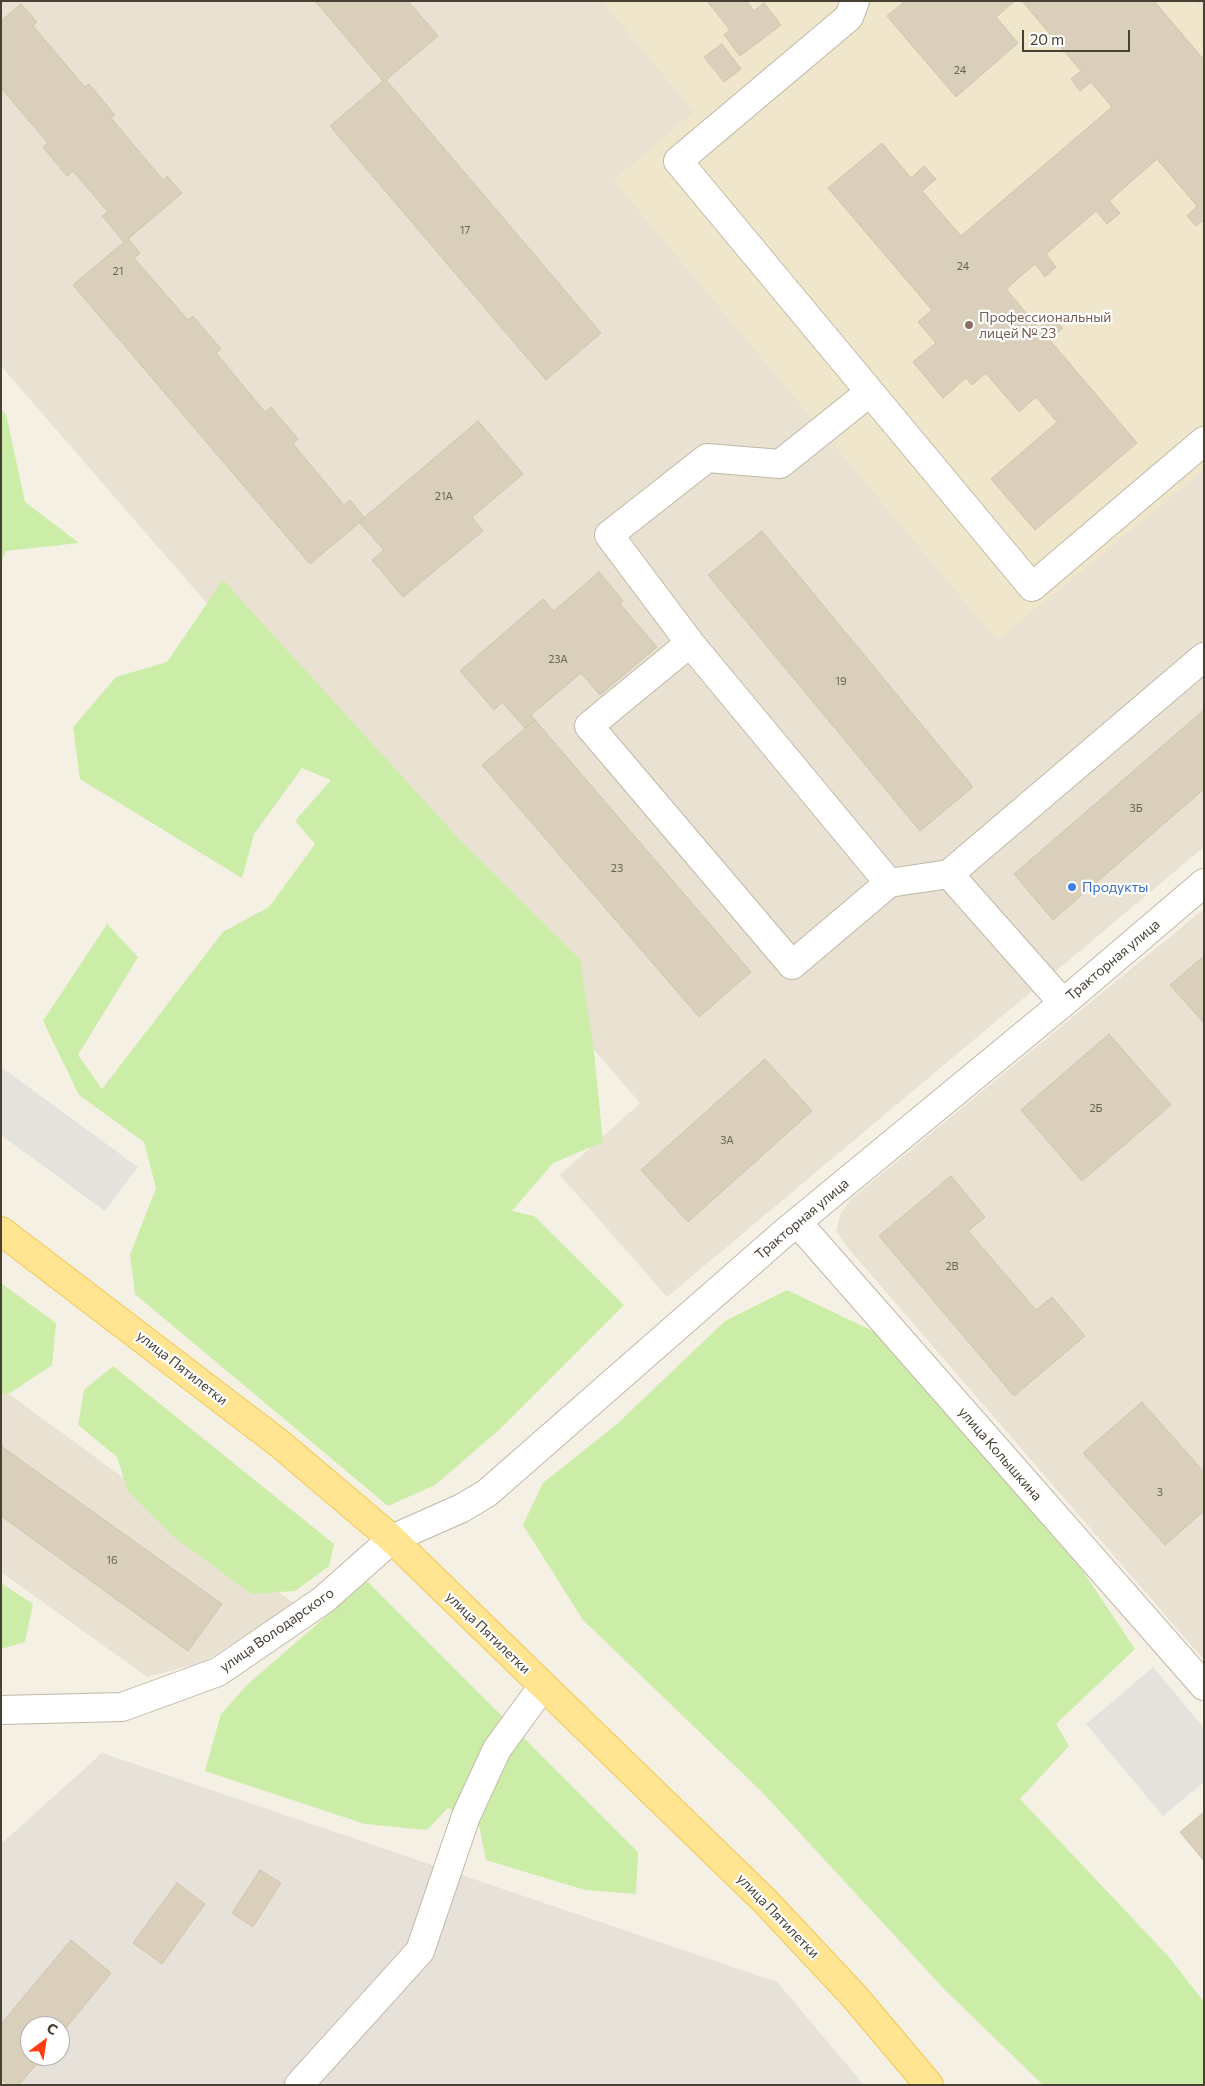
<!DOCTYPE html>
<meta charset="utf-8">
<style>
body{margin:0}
#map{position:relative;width:1205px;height:2086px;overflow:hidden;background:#f4f0e4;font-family:Commissioner,sans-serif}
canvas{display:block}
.frame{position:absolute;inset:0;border:2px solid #474033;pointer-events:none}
.north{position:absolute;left:20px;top:2016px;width:50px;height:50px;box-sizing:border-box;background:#fff;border:1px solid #b5b3ad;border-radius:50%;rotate:31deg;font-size:14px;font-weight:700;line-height:20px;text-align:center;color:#474033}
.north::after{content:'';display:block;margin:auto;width:18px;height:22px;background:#ff3d10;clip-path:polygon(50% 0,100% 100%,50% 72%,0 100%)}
.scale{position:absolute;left:1022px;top:30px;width:108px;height:22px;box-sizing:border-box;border:2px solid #474033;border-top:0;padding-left:6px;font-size:15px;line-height:18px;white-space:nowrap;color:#474033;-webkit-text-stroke:4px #fff;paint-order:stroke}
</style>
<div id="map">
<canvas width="1205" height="2086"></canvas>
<div class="frame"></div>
<div class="north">С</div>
<div class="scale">20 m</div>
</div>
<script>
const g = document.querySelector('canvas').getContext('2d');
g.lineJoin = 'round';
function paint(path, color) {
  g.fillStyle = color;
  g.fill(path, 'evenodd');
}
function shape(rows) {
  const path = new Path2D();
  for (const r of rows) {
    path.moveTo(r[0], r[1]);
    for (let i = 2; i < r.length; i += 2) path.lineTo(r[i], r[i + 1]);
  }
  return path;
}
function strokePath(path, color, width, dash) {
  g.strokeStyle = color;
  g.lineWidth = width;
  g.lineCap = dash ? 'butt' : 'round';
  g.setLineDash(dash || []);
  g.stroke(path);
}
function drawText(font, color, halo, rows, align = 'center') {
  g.font = font + ' Commissioner,sans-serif';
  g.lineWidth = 4.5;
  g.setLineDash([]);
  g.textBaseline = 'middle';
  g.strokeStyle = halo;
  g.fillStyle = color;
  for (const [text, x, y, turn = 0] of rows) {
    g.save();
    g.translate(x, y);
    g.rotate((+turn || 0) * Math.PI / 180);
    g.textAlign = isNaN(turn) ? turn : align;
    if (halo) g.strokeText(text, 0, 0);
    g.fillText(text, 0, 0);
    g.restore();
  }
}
const residential = shape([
 [1,1,1204,1,1204,847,667,1297,560,1175,640,1103,1,366],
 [1204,909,1204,1660,848,1248,836,1231,841,1213,850,1200],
 [1,1388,294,1603,204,1662,147,1677,1,1572]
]);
const industrial = shape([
 [102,1753,777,1982,864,2085,1,2085,1,1844],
 [30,2026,60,2026,60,2056,30,2056]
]);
const education = shape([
 [602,1,1195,1,1204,11,1204,470,997,641,613,180,694,112]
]);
const green = shape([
 [1,410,6,414,25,502,79,543,6,551,1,563],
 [223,580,461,841,580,959,594,1052,603,1142,553,1163,512,1211,534,1216,624,1305,499,1430,435,1485,388,1506,135,1294,130,1255,156,1188,144,1142,79,1095,43,1021,107,924,138,957,78,1055,102,1089,223,932,269,907,315,844,295,821,331,780,302,768,254,834,242,878,80,779,73,727,116,677,167,662],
 [1,1283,56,1323,52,1365,10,1393,1,1395],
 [787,1290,877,1333,1082,1570,1135,1649,1056,1724,1069,1746,1020,1799,1169,1957,1204,2002,1204,2085,1043,2085,944,1989,761,1791,583,1620,523,1525,543,1483,617,1424,725,1321],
 [113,1366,334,1544,329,1566,295,1591,252,1594,175,1538,128,1491,117,1457,78,1425,84,1390],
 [367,1581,638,1852,636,1894,585,1890,486,1860,478,1821,448,1808,427,1830,365,1824,205,1771,221,1714,248,1684],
 [1,1583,33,1604,25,1642,1,1649]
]);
const parking = shape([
 [1,1067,138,1167,105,1211,1,1135],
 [1153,1667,1204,1728,1204,1782,1163,1816,1086,1724]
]);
const building = shape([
 [315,1,408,1,438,36,386,80,601,333,546,380,330,126,383,81,315,1],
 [707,1,747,1,754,11,764,3,781,25,740,56,724,35,730,30,707,1],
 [905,1,1015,1,996,17,1018,43,956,97,887,16,905,1],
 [1022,1,1154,1,1204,60,1204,220,1196,226,1187,216,1197,206,1157,159,1109,201,1120,213,1107,224,1096,211,1046,254,1056,267,1045,277,1035,264,1006,289,1039,328,1052,316,1063,328,1049,339,1137,443,1035,530,991,479,1057,422,1036,397,1019,412,986,373,972,385,966,378,943,398,913,362,936,343,918,322,932,310,828,188,882,143,911,178,924,166,936,179,922,191,961,236,1112,107,1091,82,1080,91,1071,79,1081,71,1022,1],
 [21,4,37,22,33,26,85,87,89,84,115,115,111,118,163,180,167,176,182,193,128,239,140,253,134,258,188,320,193,316,221,349,216,353,265,412,271,407,298,439,293,444,344,505,350,500,365,518,310,564,73,285,124,242,102,216,108,212,73,171,67,176,43,147,48,143,1,88,1,21,21,4],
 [722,44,741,69,724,82,704,57,722,44],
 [478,421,523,474,472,517,483,531,403,597,372,560,384,550,359,522,478,421],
 [762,531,973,787,920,831,708,575,762,531],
 [599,572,623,601,620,604,657,647,600,695,581,673,531,715,535,720,525,728,502,702,494,710,460,671,543,599,554,611,599,572],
 [1204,710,1204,789,1053,920,1014,874,1204,710],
 [535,720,751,972,699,1017,482,765,535,720],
 [1204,956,1204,1023,1170,985,1204,956],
 [1109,1034,1171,1105,1082,1181,1021,1110,1109,1034],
 [765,1059,812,1111,688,1222,641,1170,765,1059],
 [951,1176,985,1217,968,1231,1036,1310,1052,1297,1085,1336,1014,1396,879,1236,951,1176],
 [1142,1402,1204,1472,1204,1511,1165,1545,1083,1453,1142,1402],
 [1,1446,222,1604,188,1651,1,1516,1,1446],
 [1204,1812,1204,1861,1180,1832,1204,1812],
 [260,1870,281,1883,253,1927,232,1913,260,1870],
 [177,1883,205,1904,162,1964,133,1943,177,1883],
 [71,1940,111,1973,60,2035,60,2026,30,2026,30,2056,43,2056,19,2085,8,2085,1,2079,1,2024,71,1940]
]);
const minor = shape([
 [855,1,849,17,678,161,1032,587,1204,441],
 [870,392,780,464,707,458,609,535,690,643,889,883,949,874,1063,1003],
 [690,643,589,726,792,965,889,883],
 [949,874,1204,657],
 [797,1222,1204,1686],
 [1,1710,122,1707,218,1672,323,1600,392,1539,462,1508,487,1493,784,1233,1063,1003,1204,883],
 [299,2085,420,1951,466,1816,497,1749,543,1686]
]);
const major = shape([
 [1,1231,280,1444,392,1539,765,1901,854,1996,929,2085]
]);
const markers = [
 [969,325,5,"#8d6e63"],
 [1072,887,5,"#3f7fe0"]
];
const numberNames = [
 ["24",960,70],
 ["17",465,230],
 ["24",963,266],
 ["21",118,271],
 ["21А",444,496],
 ["23А",558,659],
 ["19",841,681],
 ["3Б",1136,808],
 ["23",617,868],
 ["2Б",1096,1108],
 ["3А",727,1140],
 ["2В",952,1266],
 ["3",1160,1492],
 ["16",112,1560]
];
const educationNames = [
 ["Профессиональный",979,317],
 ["лицей № 23",979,333]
];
const shopNames = [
 ["Продукты",1082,887]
];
const streetNames = [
 ["Тракторная улица",1113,960,-40],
 ["Тракторная улица",802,1219,-40],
 ["улица Пятилетки",182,1368,38],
 ["улица Колышкина",1000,1454,49],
 ["улица Володарского",277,1630,-35],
 ["улица Пятилетки",488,1633,44],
 ["улица Пятилетки",778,1916,46]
];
paint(residential, '#e9e2d2');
paint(industrial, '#e6e1d9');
paint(education, '#efe6cc');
paint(green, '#cceda8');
paint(parking, '#e4e2dd');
paint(building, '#dacfbb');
strokePath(building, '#d3c4ab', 1);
strokePath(minor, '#c1b8a6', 30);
strokePath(major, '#f1c855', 30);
strokePath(minor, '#fff', 28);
strokePath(major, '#ffe492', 28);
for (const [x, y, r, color] of markers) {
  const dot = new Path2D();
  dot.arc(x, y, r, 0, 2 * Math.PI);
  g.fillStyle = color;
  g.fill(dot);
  strokePath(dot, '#fff', 2);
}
drawText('11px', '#6c6455', null, numberNames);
drawText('14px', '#785e54', '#fff', educationNames, 'left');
drawText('14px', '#366cbe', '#fff', shopNames, 'left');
drawText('14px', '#474033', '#fff', streetNames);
</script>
